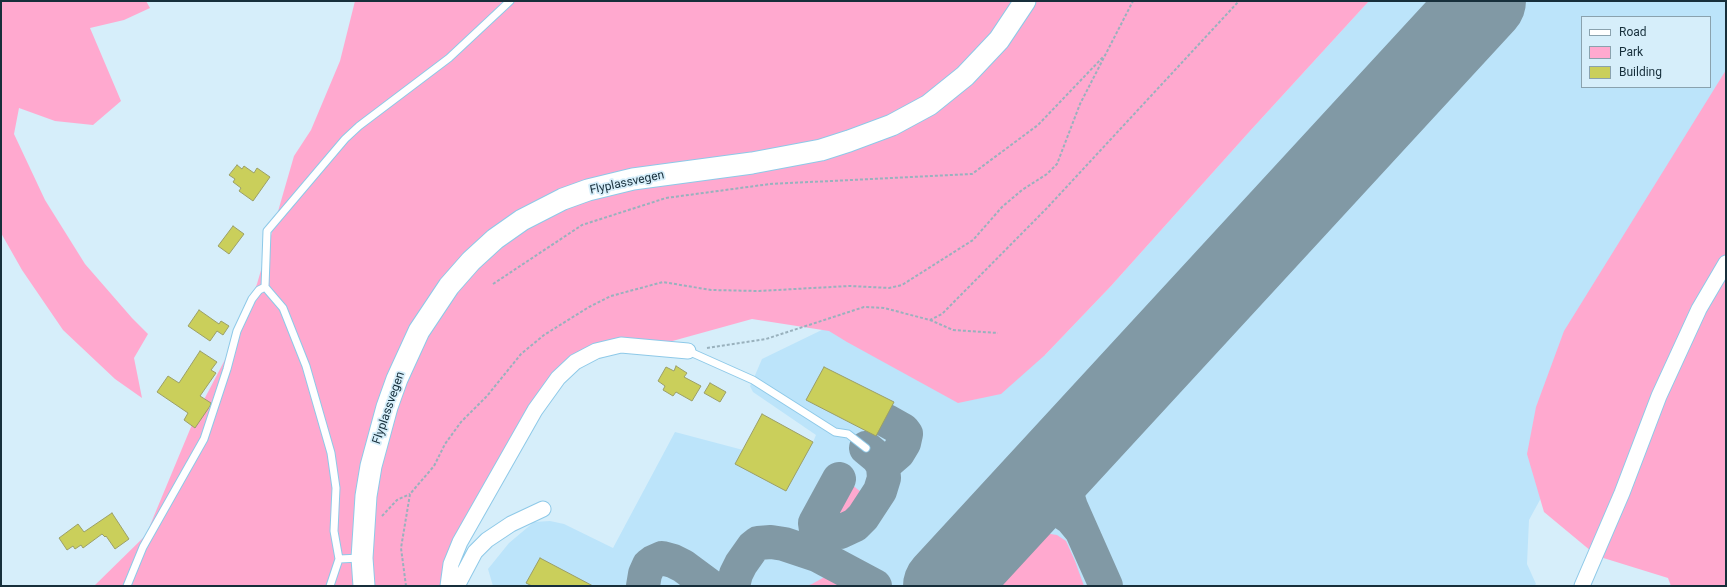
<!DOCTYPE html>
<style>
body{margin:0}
#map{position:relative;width:1727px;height:587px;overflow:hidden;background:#d6eefa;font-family:Roboto,sans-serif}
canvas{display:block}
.frame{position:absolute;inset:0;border:2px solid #172f3b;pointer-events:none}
.legend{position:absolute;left:1581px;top:16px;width:130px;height:72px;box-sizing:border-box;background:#d6eefa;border:1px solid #8aa2ae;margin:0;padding:5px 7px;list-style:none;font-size:12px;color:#172f3b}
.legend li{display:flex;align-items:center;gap:8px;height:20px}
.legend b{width:20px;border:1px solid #8aa2ae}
</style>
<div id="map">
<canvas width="1727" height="587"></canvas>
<div class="frame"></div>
<ul class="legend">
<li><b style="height:5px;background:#fff"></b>Road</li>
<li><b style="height:11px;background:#ffa9cf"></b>Park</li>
<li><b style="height:11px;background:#cacf5b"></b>Building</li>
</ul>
</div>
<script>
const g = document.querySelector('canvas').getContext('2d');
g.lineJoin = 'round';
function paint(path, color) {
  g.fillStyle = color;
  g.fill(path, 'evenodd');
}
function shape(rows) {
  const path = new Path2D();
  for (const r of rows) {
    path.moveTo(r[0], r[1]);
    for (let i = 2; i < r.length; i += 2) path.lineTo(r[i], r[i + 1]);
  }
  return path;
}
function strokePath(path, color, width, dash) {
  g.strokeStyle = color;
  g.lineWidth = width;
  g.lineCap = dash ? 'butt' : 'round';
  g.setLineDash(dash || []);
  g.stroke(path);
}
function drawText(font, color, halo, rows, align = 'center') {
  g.font = font + ' Roboto,sans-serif';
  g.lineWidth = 3.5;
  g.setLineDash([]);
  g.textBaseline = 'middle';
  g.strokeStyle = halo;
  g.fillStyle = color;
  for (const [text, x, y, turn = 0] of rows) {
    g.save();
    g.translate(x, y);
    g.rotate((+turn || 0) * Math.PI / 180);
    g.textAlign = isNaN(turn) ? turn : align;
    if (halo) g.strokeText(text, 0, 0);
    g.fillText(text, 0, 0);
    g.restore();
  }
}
const built = shape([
 [1369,1,1726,1,1726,158,1529,520,1527,564,1536,584,1534,586,493,586,488,569,509,543,534,522,550,521,564,524,613,548,675,432,743,450,813,442,816,435,753,392,750,386,753,380,762,359,865,309,1045,355,1111,286,1250,131],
 [1582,17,1710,17,1710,87,1582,87]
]);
const green = shape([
 [1,1,146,1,150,8,124,20,90,28,121,101,93,125,55,121,19,108,14,134,45,200,85,264,132,318,148,334,134,358,142,398,115,379,63,330,22,270,1,233],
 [355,1,1369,1,1250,131,1111,286,1045,355,1001,394,958,403,847,342,829,331,752,319,658,345,577,353,539,395,458,559,453,586,94,586,146,535,196,415,230,350,257,284,294,156,311,130,340,61],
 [1726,70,1726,586,1671,586,1668,578,1597,556,1544,512,1527,454,1536,407,1564,331],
 [851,484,861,492,863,496,853,514,847,520,844,520,834,517],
 [1044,533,1057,535,1066,541,1075,561,1084,586,985,586,1029,539],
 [830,574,854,586,806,586,812,584]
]);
const taxiway = shape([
 [1085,434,1073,452,1068,467,1067,494,1071,507,1106,586],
 [883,466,898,453,904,443,906,434,903,430,887,421],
 [839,479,815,523,816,530,817,532,840,532,855,525,863,517,880,491,884,478,883,466,878,458,866,448],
 [999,527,1022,514,1043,509,1054,509,1062,512,1071,518,1081,530],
 [643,586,645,574,649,565,653,562,662,558,673,561,683,566,710,586],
 [733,586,736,574,741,564,753,547,758,543,771,542,784,544,817,555,875,586]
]);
const runway = shape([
 [945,586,1484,1]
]);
const building = shape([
 [237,165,242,169,244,166,254,173,257,168,270,177,253,201,239,191,241,188,233,182,235,179,229,175,237,165],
 [233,226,244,234,229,254,218,246,233,226],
 [199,310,219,324,221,321,229,326,223,335,217,331,210,341,188,326,199,310],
 [200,351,217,362,211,370,216,373,200,396,211,403,210,406,195,428,184,420,188,413,157,392,168,376,179,383,200,351],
 [676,366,687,373,684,377,701,386,692,401,676,392,673,396,663,390,665,386,658,381,666,367,674,371,676,366],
 [824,367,894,402,876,436,806,400,824,367],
 [710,383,726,392,720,402,704,393,710,383],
 [762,414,813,442,786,491,735,464,762,414],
 [112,513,129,539,115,549,106,536,105,537,102,534,83,548,81,545,75,549,73,546,67,550,59,538,78,524,84,532,112,513],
 [540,558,593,586,532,586,526,583,540,558]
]);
const path = shape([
 [493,284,582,225,666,198,770,184,972,174,1038,125,1103,57],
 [930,320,953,330,998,333],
 [707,348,766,339,864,307,884,308,930,320,942,314,1047,208,1239,1],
 [382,516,397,500,410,494],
 [406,586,401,548,410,494,434,466,445,444,461,422,487,396,521,354,544,335,589,307,611,296,663,282,711,290,759,291,849,286,889,288,902,285,973,240,1002,207,1022,190,1047,174,1057,164,1080,104,1133,1]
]);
const service = shape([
 [688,351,753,380,835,432,848,434,866,448],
 [361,558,339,559,334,531,336,488,331,453,306,366,283,308,265,287,267,231,345,139,359,126,449,58,510,1],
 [127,586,143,547,204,439,227,369,237,331,252,299,259,290,265,287],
 [330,586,339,559]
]);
const minor = shape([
 [448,586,451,564,460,542,535,410,558,378,575,362,596,351,621,345,688,351],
 [457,586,475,552,487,540,511,524,543,509],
 [1582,586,1622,493,1659,396,1699,309,1726,263]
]);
const secondary = shape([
 [364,586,362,558,366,496,371,466,387,407,397,379,419,331,449,286,471,261,495,239,522,220,563,199,588,190,633,179,752,163,821,150,849,141,892,125,929,105,965,76,999,40,1025,1]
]);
const streetNames = [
 ["Flyplassvegen",627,183,-12],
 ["Flyplassvegen",389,408,-71]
];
paint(built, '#bce4fa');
paint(green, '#ffa9cf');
strokePath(taxiway, '#8199a5', 34);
strokePath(runway, '#8199a5', 84);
paint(building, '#cacf5b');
strokePath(building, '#9b9f68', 1);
strokePath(service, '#8ec9e8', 9);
strokePath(minor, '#8ec9e8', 17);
strokePath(secondary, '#8ec9e8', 23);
strokePath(path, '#99b1bd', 2, [3, 2]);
strokePath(service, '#fff', 7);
strokePath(minor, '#fff', 15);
strokePath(secondary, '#fff', 21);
drawText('12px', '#172f3b', '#d6eefa', streetNames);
</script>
